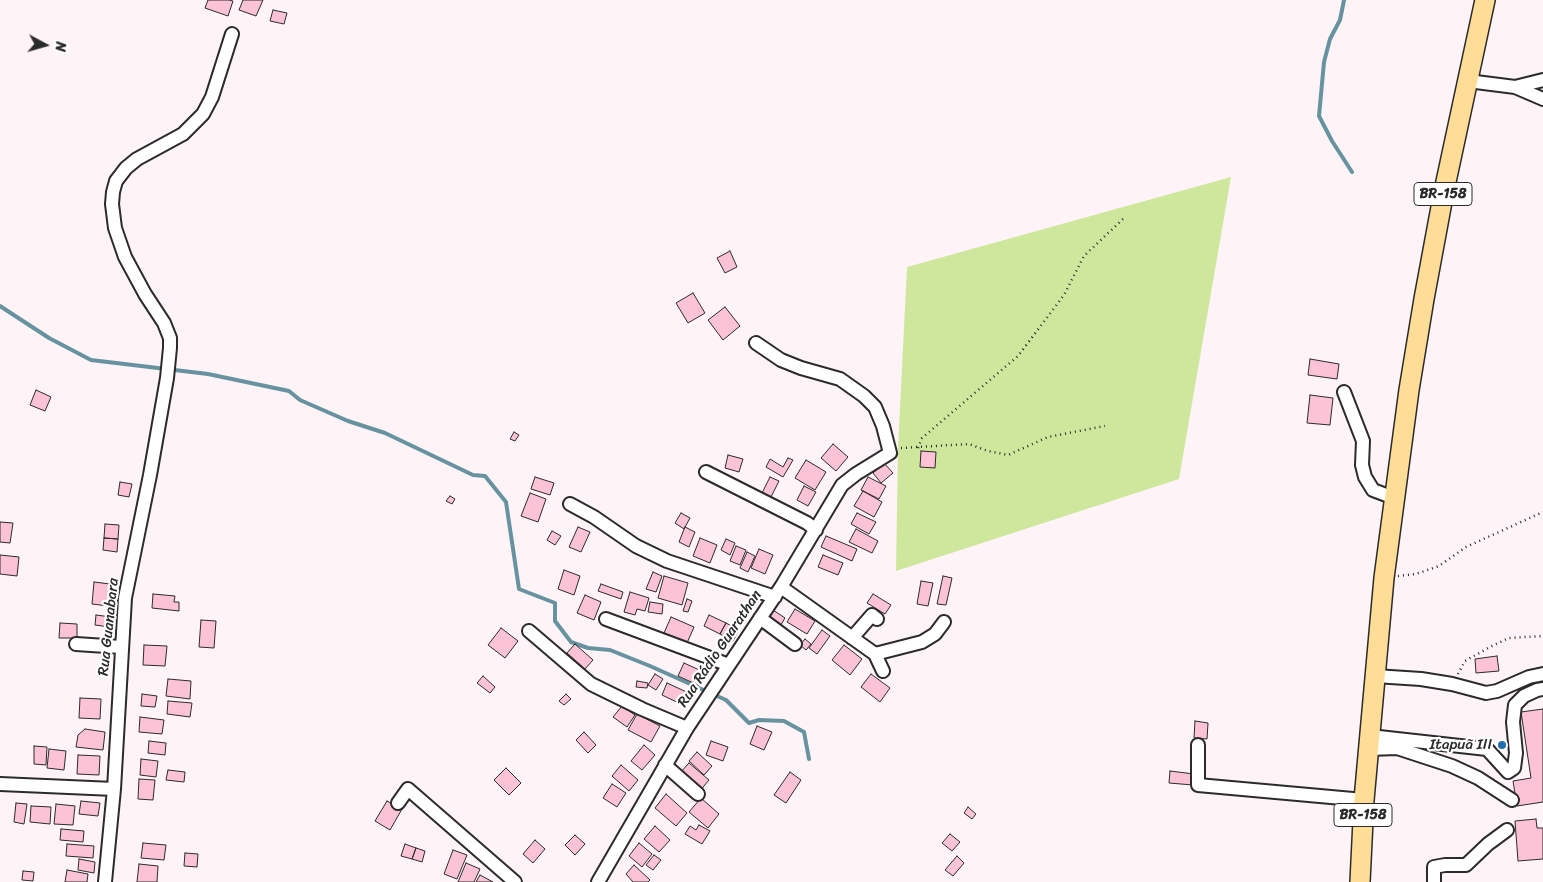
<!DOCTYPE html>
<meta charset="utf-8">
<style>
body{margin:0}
#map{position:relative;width:1543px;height:882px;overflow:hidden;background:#fef3f7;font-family:Sriracha,sans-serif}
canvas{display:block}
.north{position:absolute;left:20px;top:20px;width:50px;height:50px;-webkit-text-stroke:4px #fff;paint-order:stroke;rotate:96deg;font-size:14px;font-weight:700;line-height:20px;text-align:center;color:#2b2b2b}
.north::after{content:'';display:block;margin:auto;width:18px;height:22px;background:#2b2b2b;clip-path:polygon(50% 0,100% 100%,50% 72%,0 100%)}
</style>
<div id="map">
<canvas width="1543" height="882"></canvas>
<div class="north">N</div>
</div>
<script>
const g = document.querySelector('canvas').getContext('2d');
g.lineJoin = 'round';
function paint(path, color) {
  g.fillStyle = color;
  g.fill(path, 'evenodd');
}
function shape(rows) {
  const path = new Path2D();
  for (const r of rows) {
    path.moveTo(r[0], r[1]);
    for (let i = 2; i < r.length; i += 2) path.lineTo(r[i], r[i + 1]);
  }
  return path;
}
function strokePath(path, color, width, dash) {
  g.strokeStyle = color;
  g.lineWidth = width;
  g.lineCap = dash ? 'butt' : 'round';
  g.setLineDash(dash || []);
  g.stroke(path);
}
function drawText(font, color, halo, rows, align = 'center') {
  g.font = font + ' Sriracha,sans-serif';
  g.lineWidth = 4.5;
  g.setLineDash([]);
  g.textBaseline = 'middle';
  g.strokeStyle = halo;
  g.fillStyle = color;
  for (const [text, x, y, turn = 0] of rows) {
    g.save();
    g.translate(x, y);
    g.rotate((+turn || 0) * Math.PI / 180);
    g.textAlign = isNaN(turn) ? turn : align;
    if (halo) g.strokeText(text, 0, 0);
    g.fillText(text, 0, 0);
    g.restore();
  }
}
const green = shape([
 [1231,177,1179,479,896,571,898,448,907,267]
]);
const stream = shape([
 [1344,0,1340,20,1330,39,1324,62,1319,116,1332,141,1352,172],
 [0,306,49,338,91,360,208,374,289,391,300,400,348,421,385,433,473,475,485,476,506,502,519,589,555,603,555,621,571,642,588,648,610,650,650,666,726,700,749,723,759,720,784,721,804,732,809,759]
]);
const building = shape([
 [208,0,229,0,233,1,228,16,205,8,208,0],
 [243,0,263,0,256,16,239,10,243,0],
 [273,10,287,13,284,24,270,21,273,10],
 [730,251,737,267,725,273,717,258,730,251],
 [693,293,705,313,688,323,676,303,693,293],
 [725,307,740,326,723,340,708,320,725,307],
 [1310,359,1339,364,1337,379,1308,375,1310,359],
 [36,390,51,397,45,411,30,405,36,390],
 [1310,395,1333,398,1330,425,1307,423,1310,395],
 [514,432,519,435,515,441,510,439,514,432],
 [833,444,848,457,836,471,821,458,833,444],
 [921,451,936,452,935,468,920,467,921,451],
 [728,455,743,459,739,472,725,468,728,455],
 [788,458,793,460,783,477,766,467,770,459,783,467,788,458],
 [806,460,826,472,815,490,795,478,806,460],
 [884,463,893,473,881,483,873,473,884,463],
 [535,477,554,483,550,495,531,489,535,477],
 [770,477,779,481,770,499,761,495,770,477],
 [868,477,886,486,879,499,861,490,868,477],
 [120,482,132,484,129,497,118,495,120,482],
 [804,486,816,492,808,506,797,500,804,486],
 [863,491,882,502,874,517,854,506,863,491],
 [530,493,546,499,538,522,521,516,530,493],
 [450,496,455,499,452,504,446,501,450,496],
 [681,513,690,518,684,529,675,523,681,513],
 [857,513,876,522,869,534,851,524,857,513],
 [0,522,13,523,10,543,0,542,0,522],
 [105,524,119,525,118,539,104,538,105,524],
 [578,527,590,532,581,552,569,547,578,527],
 [685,527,695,532,689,547,679,542,685,527],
 [856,529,878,541,872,553,849,542,856,529],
 [552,531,561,536,555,545,547,540,552,531],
 [826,536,857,549,852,561,821,547,826,536],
 [104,538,118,539,117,552,103,550,104,538],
 [700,538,717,545,710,563,693,556,700,538],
 [726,539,735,543,730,555,721,550,726,539],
 [736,546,746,550,740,565,730,561,736,546],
 [759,549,773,555,765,574,751,568,759,549],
 [747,552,755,556,748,572,740,568,747,552],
 [0,555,19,557,17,576,0,574,0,555],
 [823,555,843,563,838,575,818,567,823,555],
 [564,570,580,576,574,595,558,589,564,570],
 [653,572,662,576,656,592,646,589,653,572],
 [664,576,688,583,682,605,658,598,664,576],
 [943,576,952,578,946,605,937,604,943,576],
 [921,581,933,583,928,606,917,604,921,581],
 [94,582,110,584,108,606,92,604,94,582],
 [601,584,623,592,621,599,598,591,601,584],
 [630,592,649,598,645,611,637,609,635,615,624,612,630,592],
 [153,594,175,596,174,602,179,602,179,611,152,608,153,594],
 [873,594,891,605,885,614,867,603,873,594],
 [585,595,601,602,594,620,577,613,585,595],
 [687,599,692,601,688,612,683,611,687,599],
 [650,602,663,604,662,614,648,612,650,602],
 [795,609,815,621,807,634,787,622,795,609],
 [773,610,785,618,779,628,767,619,773,610],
 [96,615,111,617,110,627,95,625,96,615],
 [709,615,726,623,720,634,704,626,709,615],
 [671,617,694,627,687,643,664,633,671,617],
 [201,620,216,621,214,648,199,647,201,620],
 [60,623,77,624,77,638,59,638,60,623],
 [726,623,739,630,733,641,720,634,726,623],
 [501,628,518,641,505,658,488,645,501,628],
 [822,630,830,636,817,654,809,648,822,630],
 [805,639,811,644,806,650,800,645,805,639],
 [575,644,593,660,585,669,567,653,575,644],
 [144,645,167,646,165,666,143,665,144,645],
 [844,645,862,659,850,675,832,660,844,645],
 [1497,656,1499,671,1476,673,1475,659,1497,656],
 [684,663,706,673,700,686,678,676,684,663],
 [655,674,663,679,656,690,648,685,655,674],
 [871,674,890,688,880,702,861,687,871,674],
 [483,676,495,687,490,693,477,683,483,676],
 [168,679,191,681,190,699,166,696,168,679],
 [637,681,648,683,647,688,636,687,637,681],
 [667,683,691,694,685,706,662,695,667,683],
 [142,694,157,696,155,707,141,706,142,694],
 [566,694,571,699,564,705,559,701,566,694],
 [80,698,101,699,100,719,79,718,80,698],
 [168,701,192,703,190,717,167,714,168,701],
 [622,706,635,715,627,727,613,717,622,706],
 [1543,709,1543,802,1517,806,1513,781,1531,778,1521,712,1543,709],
 [637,714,660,726,651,742,628,730,637,714],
 [140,717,164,720,162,734,139,732,140,717],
 [1195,721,1208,723,1207,739,1194,738,1195,721],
 [757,726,772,732,764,750,750,744,757,726],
 [85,729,105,732,103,750,76,747,78,735,85,729],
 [584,732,596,745,588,753,576,740,584,732],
 [149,741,166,743,165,755,148,753,149,741],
 [711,741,728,747,723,761,706,755,711,741],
 [644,745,655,755,642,770,631,761,644,745],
 [34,746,47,747,46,765,34,764,34,746],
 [49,749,66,751,64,770,47,768,49,749],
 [697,752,712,766,704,775,689,761,697,752],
 [78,755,100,756,99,775,77,774,78,755],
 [141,759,158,761,156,777,140,775,141,759],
 [689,763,709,780,699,792,679,774,689,763],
 [621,765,638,780,629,791,612,776,621,765],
 [506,768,521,783,509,795,494,780,506,768],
 [168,770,185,772,184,782,166,780,168,770],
 [1170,771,1194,774,1193,785,1169,783,1170,771],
 [790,772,801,780,786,803,774,795,790,772],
 [139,779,155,780,153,800,138,799,139,779],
 [612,784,626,793,617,807,603,798,612,784],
 [666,794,687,813,676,826,655,808,666,794],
 [701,798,719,814,708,828,689,812,701,798],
 [81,801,100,803,98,816,79,814,81,801],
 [387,801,402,809,390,830,375,821,387,801],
 [16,803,27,804,24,824,14,822,16,803],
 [56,804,75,806,73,825,54,824,56,804],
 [31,806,51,807,50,824,30,822,31,806],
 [968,807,976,814,972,819,964,813,968,807],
 [1536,819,1537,828,1543,828,1543,859,1518,861,1515,821,1536,819],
 [699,825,710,831,702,844,685,834,690,826,696,830,699,825],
 [655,826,670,840,659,852,644,839,655,826],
 [61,829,84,831,83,842,60,840,61,829],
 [950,834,960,842,952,851,942,843,950,834],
 [575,835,585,844,575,855,565,845,575,835],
 [535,840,545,849,533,863,523,854,535,840],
 [143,843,166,845,164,860,141,858,143,843],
 [639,843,652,854,642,867,629,856,639,843],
 [67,844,94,846,93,858,66,856,67,844],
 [405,844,416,848,412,859,401,856,405,844],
 [416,848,425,851,422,862,412,859,416,848],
 [453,850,467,855,457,879,444,874,453,850],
 [185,853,198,854,197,867,184,866,185,853],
 [654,855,661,860,653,870,646,865,654,855],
 [957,856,964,863,953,876,945,870,957,856],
 [79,859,95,862,94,873,78,870,79,859],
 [466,863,480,869,474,882,458,882,466,863],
 [139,864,158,866,157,882,137,882,139,864],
 [634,865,650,880,648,882,633,882,626,874,634,865],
 [67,870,88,874,87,882,65,882,67,870],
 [23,871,34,872,33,881,22,880,23,871],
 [480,875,493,882,476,882,480,875]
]);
const path = shape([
 [901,448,969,444,988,451,1008,455,1048,437,1105,426],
 [918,448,922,438,1018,356,1064,295,1084,256,1123,219],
 [1398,576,1416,574,1439,566,1466,547,1543,512],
 [1458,674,1465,661,1490,647,1509,638,1543,636]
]);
const minor = shape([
 [1468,81,1515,87,1543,80],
 [1515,87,1543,99],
 [1344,392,1363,441,1362,465,1365,477,1373,490,1394,498],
 [706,472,807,523,816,530],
 [570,504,594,517,636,546,667,561,775,597],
 [781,587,875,654,883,671],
 [760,618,795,644],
 [606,619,729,665],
 [529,631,591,684,642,709,687,728],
 [852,638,872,615,877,619],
 [76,644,121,647],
 [875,654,922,642,935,634,944,622],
 [1375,676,1421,679,1452,684,1486,693,1497,691,1529,677,1543,674],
 [1370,736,1487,749,1508,772,1514,768,1516,753,1513,722,1515,705,1524,696,1537,690,1543,689],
 [1198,745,1198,785,1364,800],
 [1369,749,1397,748,1452,766,1478,778,1512,800],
 [665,765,698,794],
 [0,784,114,789],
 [398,803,408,789,515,882],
 [105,882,114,789,125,598,150,475,167,378,170,348,170,338,164,323,145,294,125,257,115,228,112,204,113,192,116,181,126,168,137,159,183,134,203,114,212,97,232,34],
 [598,882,687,728,781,587,842,485,856,474,890,453,883,426,875,407,864,396,840,379,801,368,781,360,756,343],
 [1434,882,1434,867,1445,865,1466,865,1488,844,1507,830]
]);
const highway = shape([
 [1360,882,1364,800,1384,578,1409,390,1424,299,1444,191,1485,0]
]);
const markers = [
 [1502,745,5,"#1f6fb2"]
];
const shields = [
 [1443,194,58],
 [1363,815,58]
];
const shieldNames = [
 ["BR-158",1443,194],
 ["BR-158",1363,815]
];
const streetNames = [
 ["Rua Guanabara",109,627,-84],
 ["Rua Rádio Guarathan",720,649,-56]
];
const poiNames = [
 ["Itapuã III",1492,745]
];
paint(green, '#cfe79d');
strokePath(stream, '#66939f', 4);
paint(building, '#fcc2d6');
strokePath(building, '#2b2b2b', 1);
strokePath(minor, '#2b2b2b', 16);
strokePath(highway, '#2b2b2b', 22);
strokePath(path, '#2b2b2b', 2.5, [1, 4]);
strokePath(minor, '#fff', 12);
strokePath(highway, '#fedd96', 19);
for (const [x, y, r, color] of markers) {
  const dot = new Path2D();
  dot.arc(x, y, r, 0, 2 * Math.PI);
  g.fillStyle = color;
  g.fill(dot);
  strokePath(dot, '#fff', 2);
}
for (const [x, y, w] of shields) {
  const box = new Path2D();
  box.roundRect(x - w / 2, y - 11.5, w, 23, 4);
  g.fillStyle = '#fff';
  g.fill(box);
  strokePath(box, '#2b2b2b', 1);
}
drawText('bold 14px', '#2b2b2b', null, shieldNames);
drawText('15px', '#2b2b2b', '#fff', streetNames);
drawText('15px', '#2b2b2b', '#fff', poiNames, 'right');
</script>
